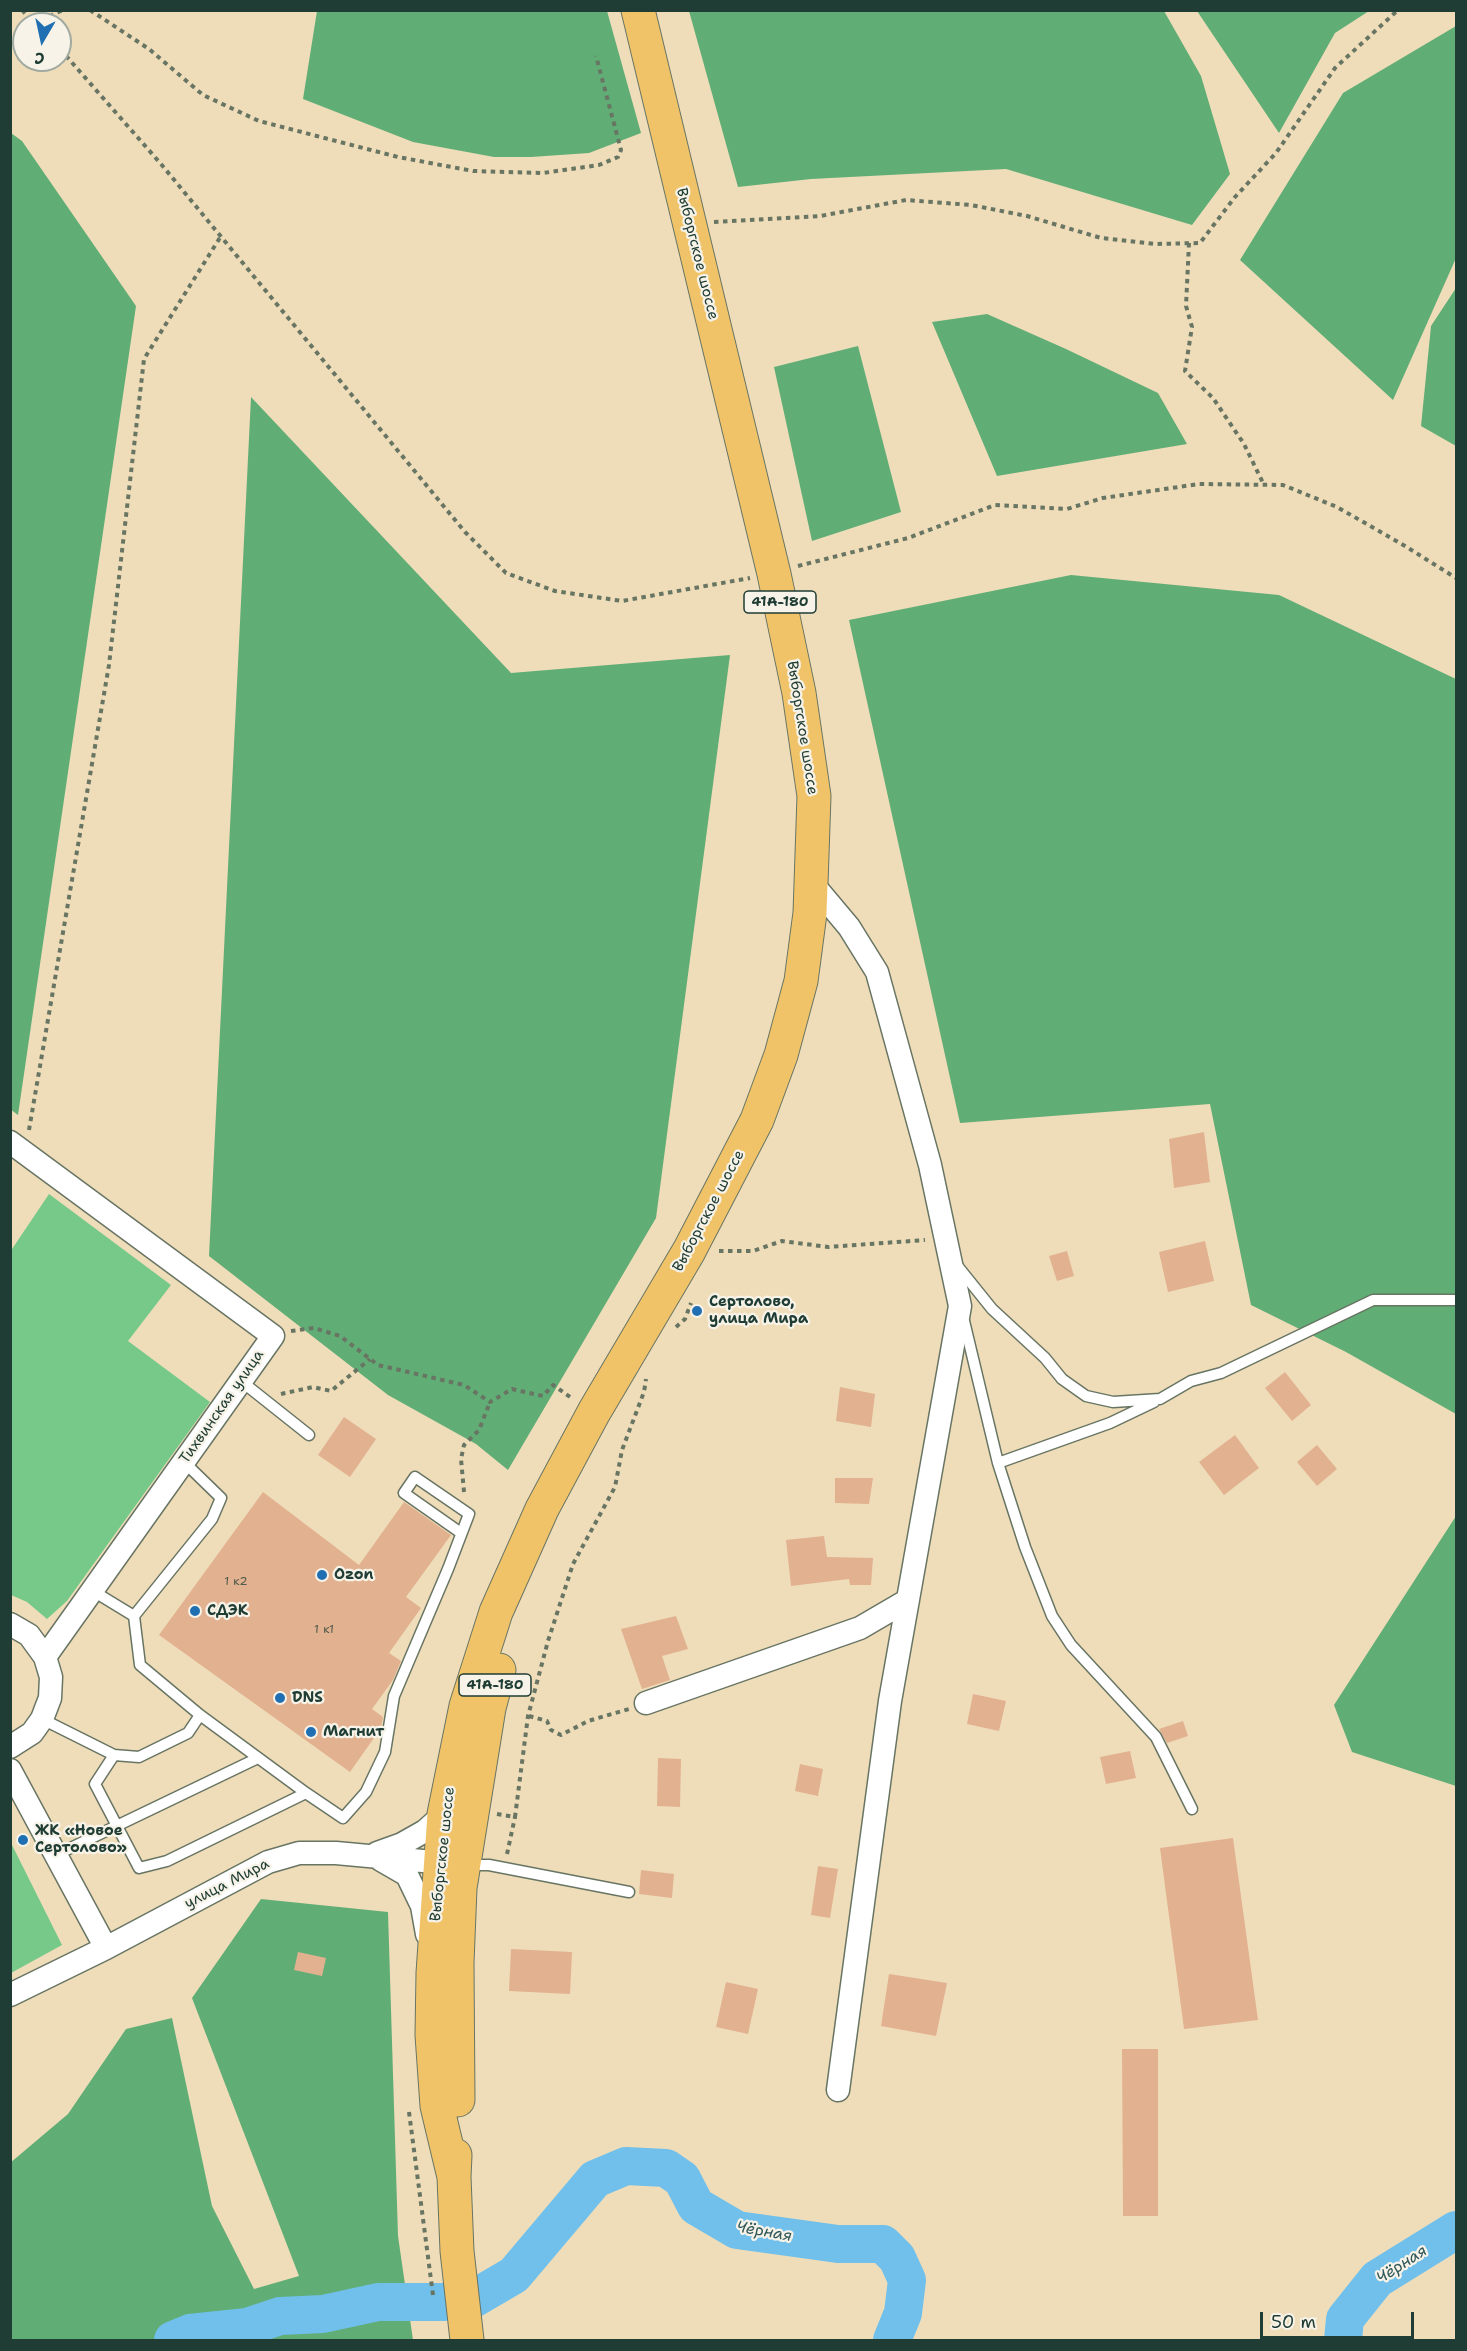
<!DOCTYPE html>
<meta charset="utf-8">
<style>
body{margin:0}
#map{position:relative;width:1467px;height:2351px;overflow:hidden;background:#efddba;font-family:"Shantell Sans",sans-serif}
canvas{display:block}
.frame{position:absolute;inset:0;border:12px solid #1f3d34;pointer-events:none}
.north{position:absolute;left:12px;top:12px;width:60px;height:60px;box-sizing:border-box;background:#f7f3e8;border:2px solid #a1aaa0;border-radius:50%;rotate:189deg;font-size:16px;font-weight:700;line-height:24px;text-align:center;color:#1f3d34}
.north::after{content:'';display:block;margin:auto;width:21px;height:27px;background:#1f6fb2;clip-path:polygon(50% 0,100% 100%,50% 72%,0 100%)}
.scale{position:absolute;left:1260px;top:2312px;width:154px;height:27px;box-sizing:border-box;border:3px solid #1f3d34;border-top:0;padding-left:8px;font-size:18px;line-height:21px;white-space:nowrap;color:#1f3d34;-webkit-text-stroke:4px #f7f3e8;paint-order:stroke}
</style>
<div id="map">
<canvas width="1467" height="2351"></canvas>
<div class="frame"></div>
<div class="north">С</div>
<div class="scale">50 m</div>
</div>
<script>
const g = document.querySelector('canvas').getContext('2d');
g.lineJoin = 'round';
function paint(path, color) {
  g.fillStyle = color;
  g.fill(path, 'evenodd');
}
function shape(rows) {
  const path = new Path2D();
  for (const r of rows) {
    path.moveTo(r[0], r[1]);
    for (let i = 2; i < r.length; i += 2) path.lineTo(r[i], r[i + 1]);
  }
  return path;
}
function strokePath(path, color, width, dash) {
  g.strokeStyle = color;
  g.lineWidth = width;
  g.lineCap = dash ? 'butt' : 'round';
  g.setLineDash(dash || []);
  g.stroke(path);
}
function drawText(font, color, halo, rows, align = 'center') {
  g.font = font + ' "Shantell Sans",sans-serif';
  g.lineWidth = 4.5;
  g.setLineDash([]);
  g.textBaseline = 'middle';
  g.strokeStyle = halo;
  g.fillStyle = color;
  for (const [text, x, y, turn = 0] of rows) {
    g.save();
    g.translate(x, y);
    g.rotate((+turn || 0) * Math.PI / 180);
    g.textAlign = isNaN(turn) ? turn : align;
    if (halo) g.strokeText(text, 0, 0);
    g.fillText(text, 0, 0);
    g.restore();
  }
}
const green = shape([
 [49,1194,171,1285,128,1341,210,1402,67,1601,47,1619,27,1602,11,1595,10,1252],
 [11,1843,62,1945,11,1973,10,1973]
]);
const forest = shape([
 [317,11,607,11,641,133,589,153,531,157,494,157,413,142,303,99],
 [689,11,1164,11,1201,76,1230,174,1192,225,1006,169,811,179,738,187],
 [1197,11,1369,11,1335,33,1279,133],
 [1456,26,1456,258,1393,400,1240,260,1343,93],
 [11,133,22,141,136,306,18,1115,10,1109],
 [1456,288,1456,446,1421,426,1431,326],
 [987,314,1066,349,1158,393,1187,444,997,476,932,322],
 [858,346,901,512,812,541,774,367],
 [251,397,511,673,730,655,656,1218,508,1470,476,1444,388,1395,209,1256],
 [1071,575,1279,595,1456,679,1456,1414,1346,1352,1251,1305,1210,1104,960,1123,849,620],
 [1456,1516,1456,1786,1352,1752,1334,1705],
 [261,1899,388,1912,398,2236,413,2340,11,2340,10,2163,68,2114,126,2029,172,2018,212,2206,254,2289,299,2276,192,1998]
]);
const river = shape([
 [473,2299,514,2275,595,2179,626,2166,666,2168,682,2179,696,2206,737,2230,838,2244,883,2244,897,2258,907,2280,903,2313,892,2340],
 [173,2340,190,2333,247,2327,280,2316,323,2314,378,2302,445,2302],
 [1343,2340,1345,2319,1377,2279,1456,2230]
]);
const building = shape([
 [1204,1132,1210,1182,1174,1188,1169,1139],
 [1205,1241,1214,1281,1168,1292,1159,1252],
 [1067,1251,1074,1276,1057,1281,1049,1256],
 [1285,1372,1311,1405,1292,1421,1265,1388],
 [840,1387,875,1394,871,1427,836,1421],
 [344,1417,376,1439,350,1477,318,1455],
 [1235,1435,1259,1468,1224,1495,1199,1462],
 [1317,1445,1337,1469,1317,1486,1297,1462],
 [835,1478,873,1478,869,1504,835,1503],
 [263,1492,359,1565,404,1502,451,1535,406,1597,421,1608,389,1653,401,1661,393,1680,372,1709,383,1717,381,1728,350,1772,159,1635],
 [824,1536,827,1557,873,1558,871,1585,850,1585,849,1579,791,1586,786,1540],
 [676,1616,688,1649,662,1656,670,1680,642,1689,621,1629],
 [973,1694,1006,1701,999,1731,967,1724],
 [1183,1721,1188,1736,1167,1743,1159,1729],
 [1130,1751,1136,1778,1106,1784,1100,1757],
 [658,1758,681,1759,680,1807,657,1806],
 [800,1764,823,1769,818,1796,795,1791],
 [1233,1838,1258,2020,1184,2029,1160,1848],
 [818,1866,838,1869,830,1918,811,1915],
 [641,1870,674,1874,672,1898,639,1894],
 [511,1949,572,1952,570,1994,509,1991],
 [298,1952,326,1958,322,1976,294,1970],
 [889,1974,947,1983,936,2036,881,2026],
 [726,1982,758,1989,748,2034,716,2027],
 [1122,2049,1158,2049,1158,2216,1123,2216]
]);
const path = shape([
 [22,10,35,24],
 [90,10,149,49,203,95,259,121,398,157,473,171,543,173,599,165,618,157,621,150,596,56],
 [44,24,52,15,63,10],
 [60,49,161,164,465,532,506,573,555,591,622,601,750,578],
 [714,222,820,216,906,200,971,205,1027,216,1101,238,1156,244,1200,243,1235,197,1276,153,1335,68,1398,10],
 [1189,243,1186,306,1192,327,1185,371,1213,398,1244,444,1264,485],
 [798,566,908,538,995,505,1067,509,1103,498,1199,484,1283,485,1337,507,1405,546,1456,578],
 [29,1130,109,665,144,359,221,236],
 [719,1251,753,1251,782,1241,828,1247,925,1240],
 [676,1327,685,1319,691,1303],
 [291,1331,314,1328,340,1336,378,1365,464,1385,490,1402,512,1389,543,1396,553,1385,573,1399],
 [281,1394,313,1387,331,1391,370,1359],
 [464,1492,461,1459,464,1445,479,1430,490,1402],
 [529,1716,547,1721,551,1730,561,1735,588,1721,629,1709],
 [497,1814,515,1817,528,1716,548,1641,573,1564,615,1487,622,1450,644,1392,646,1379],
 [507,1854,515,1817],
 [409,2112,433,2295]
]);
const lane = shape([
 [955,1263,992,1309,1045,1358,1062,1379,1086,1396,1113,1402,1160,1399,1191,1381,1221,1373,1373,1300,1456,1300],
 [964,1321,998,1463,1025,1547,1052,1616,1071,1645,1156,1737,1192,1809],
 [241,1381,309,1435],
 [998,1463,1110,1423,1154,1402],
 [93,1591,134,1616,212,1519,221,1498,184,1462],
 [134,1616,140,1665,200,1715,306,1793,343,1818,366,1792,385,1752,394,1696,448,1569,469,1514,415,1477,404,1493,461,1533],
 [42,1719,114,1755,139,1757,188,1733,200,1715],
 [114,1755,95,1784,139,1868,167,1861,306,1793],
 [56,1855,258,1758],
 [467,1865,489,1865,629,1892]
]);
const street = shape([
 [812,883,849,927,877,972,930,1165,960,1306,890,1701,838,2090],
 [10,1142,273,1336,45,1657],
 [10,1624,29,1635,45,1657,51,1677,50,1698,42,1719,32,1733,10,1747],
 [646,1703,860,1628,908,1600],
 [10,1770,106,1948],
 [377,1853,402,1844,425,1831,444,1814],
 [381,1860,407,1875,422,1906,427,1934],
 [10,1995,106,1948,268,1862,299,1853,336,1853,455,1864]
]);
const primary = shape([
 [458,2100,457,1963,460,1888,489,1708,499,1670],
 [455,2155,454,2177,457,2251,467,2340],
 [454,2177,437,2106,432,2035,433,1973,444,1814,466,1706,496,1612,542,1509,594,1412,689,1251,757,1120,781,1055,801,981,810,913,814,796,799,693,774,574,638,10]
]);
const markers = [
 [697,1311,6,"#1f6fb2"],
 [322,1575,6,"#1f6fb2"],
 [195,1611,6,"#1f6fb2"],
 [280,1698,6,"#1f6fb2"],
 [311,1732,6,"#1f6fb2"],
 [23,1840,6,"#1f6fb2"]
];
const numberNames = [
 ["1 к2",236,1582],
 ["1 к1",324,1630]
];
const shields = [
 [780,602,72],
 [495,1685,72]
];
const shieldNames = [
 ["41А-180",780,602],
 ["41А-180",495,1685]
];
const streetNames = [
 ["Выборгское шоссе",697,254,76],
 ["Выборгское шоссе",802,728,81],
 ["Выборгское шоссе",709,1211,-62],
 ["Тихвинская улица",222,1407,-55],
 ["Выборгское шоссе",443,1854,-84],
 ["улица Мира",227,1884,-27]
];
const poiNames = [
 ["Сертолово,",709,1302],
 ["улица Мира",709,1319],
 ["Ozon",334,1575],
 ["СДЭК",207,1611],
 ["DNS",292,1698],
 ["Магнит",323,1732],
 ["ЖК «Новое",35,1831],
 ["Сертолово»",35,1848]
];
const waterNames = [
 ["Чёрная",764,2232,10],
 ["Чёрная",1402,2265,-33]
];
paint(green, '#77c98a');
paint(forest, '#61ad76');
strokePath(river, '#70c0eb', 38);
paint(building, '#e2b190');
strokePath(lane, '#687563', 13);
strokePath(street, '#687563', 25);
strokePath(primary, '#687563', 35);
strokePath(path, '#687563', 4, [4.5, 4.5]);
strokePath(lane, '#fff', 10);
strokePath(street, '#fff', 22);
strokePath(primary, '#f1c369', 33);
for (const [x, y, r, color] of markers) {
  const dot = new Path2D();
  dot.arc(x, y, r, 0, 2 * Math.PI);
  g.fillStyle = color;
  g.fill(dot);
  strokePath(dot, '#f7f3e8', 2);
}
drawText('12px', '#505a4b', null, numberNames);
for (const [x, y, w] of shields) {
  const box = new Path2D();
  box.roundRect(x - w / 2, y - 11, w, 22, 4.5);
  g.fillStyle = '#f7f3e8';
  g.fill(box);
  strokePath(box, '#1f3d34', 1.5);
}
drawText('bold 14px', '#1f3d34', null, shieldNames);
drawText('15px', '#1f3d34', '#f7f3e8', streetNames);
drawText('bold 15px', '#1f3d34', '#f7f3e8', poiNames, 'left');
drawText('italic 16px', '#2f5759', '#f7f3e8', waterNames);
</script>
